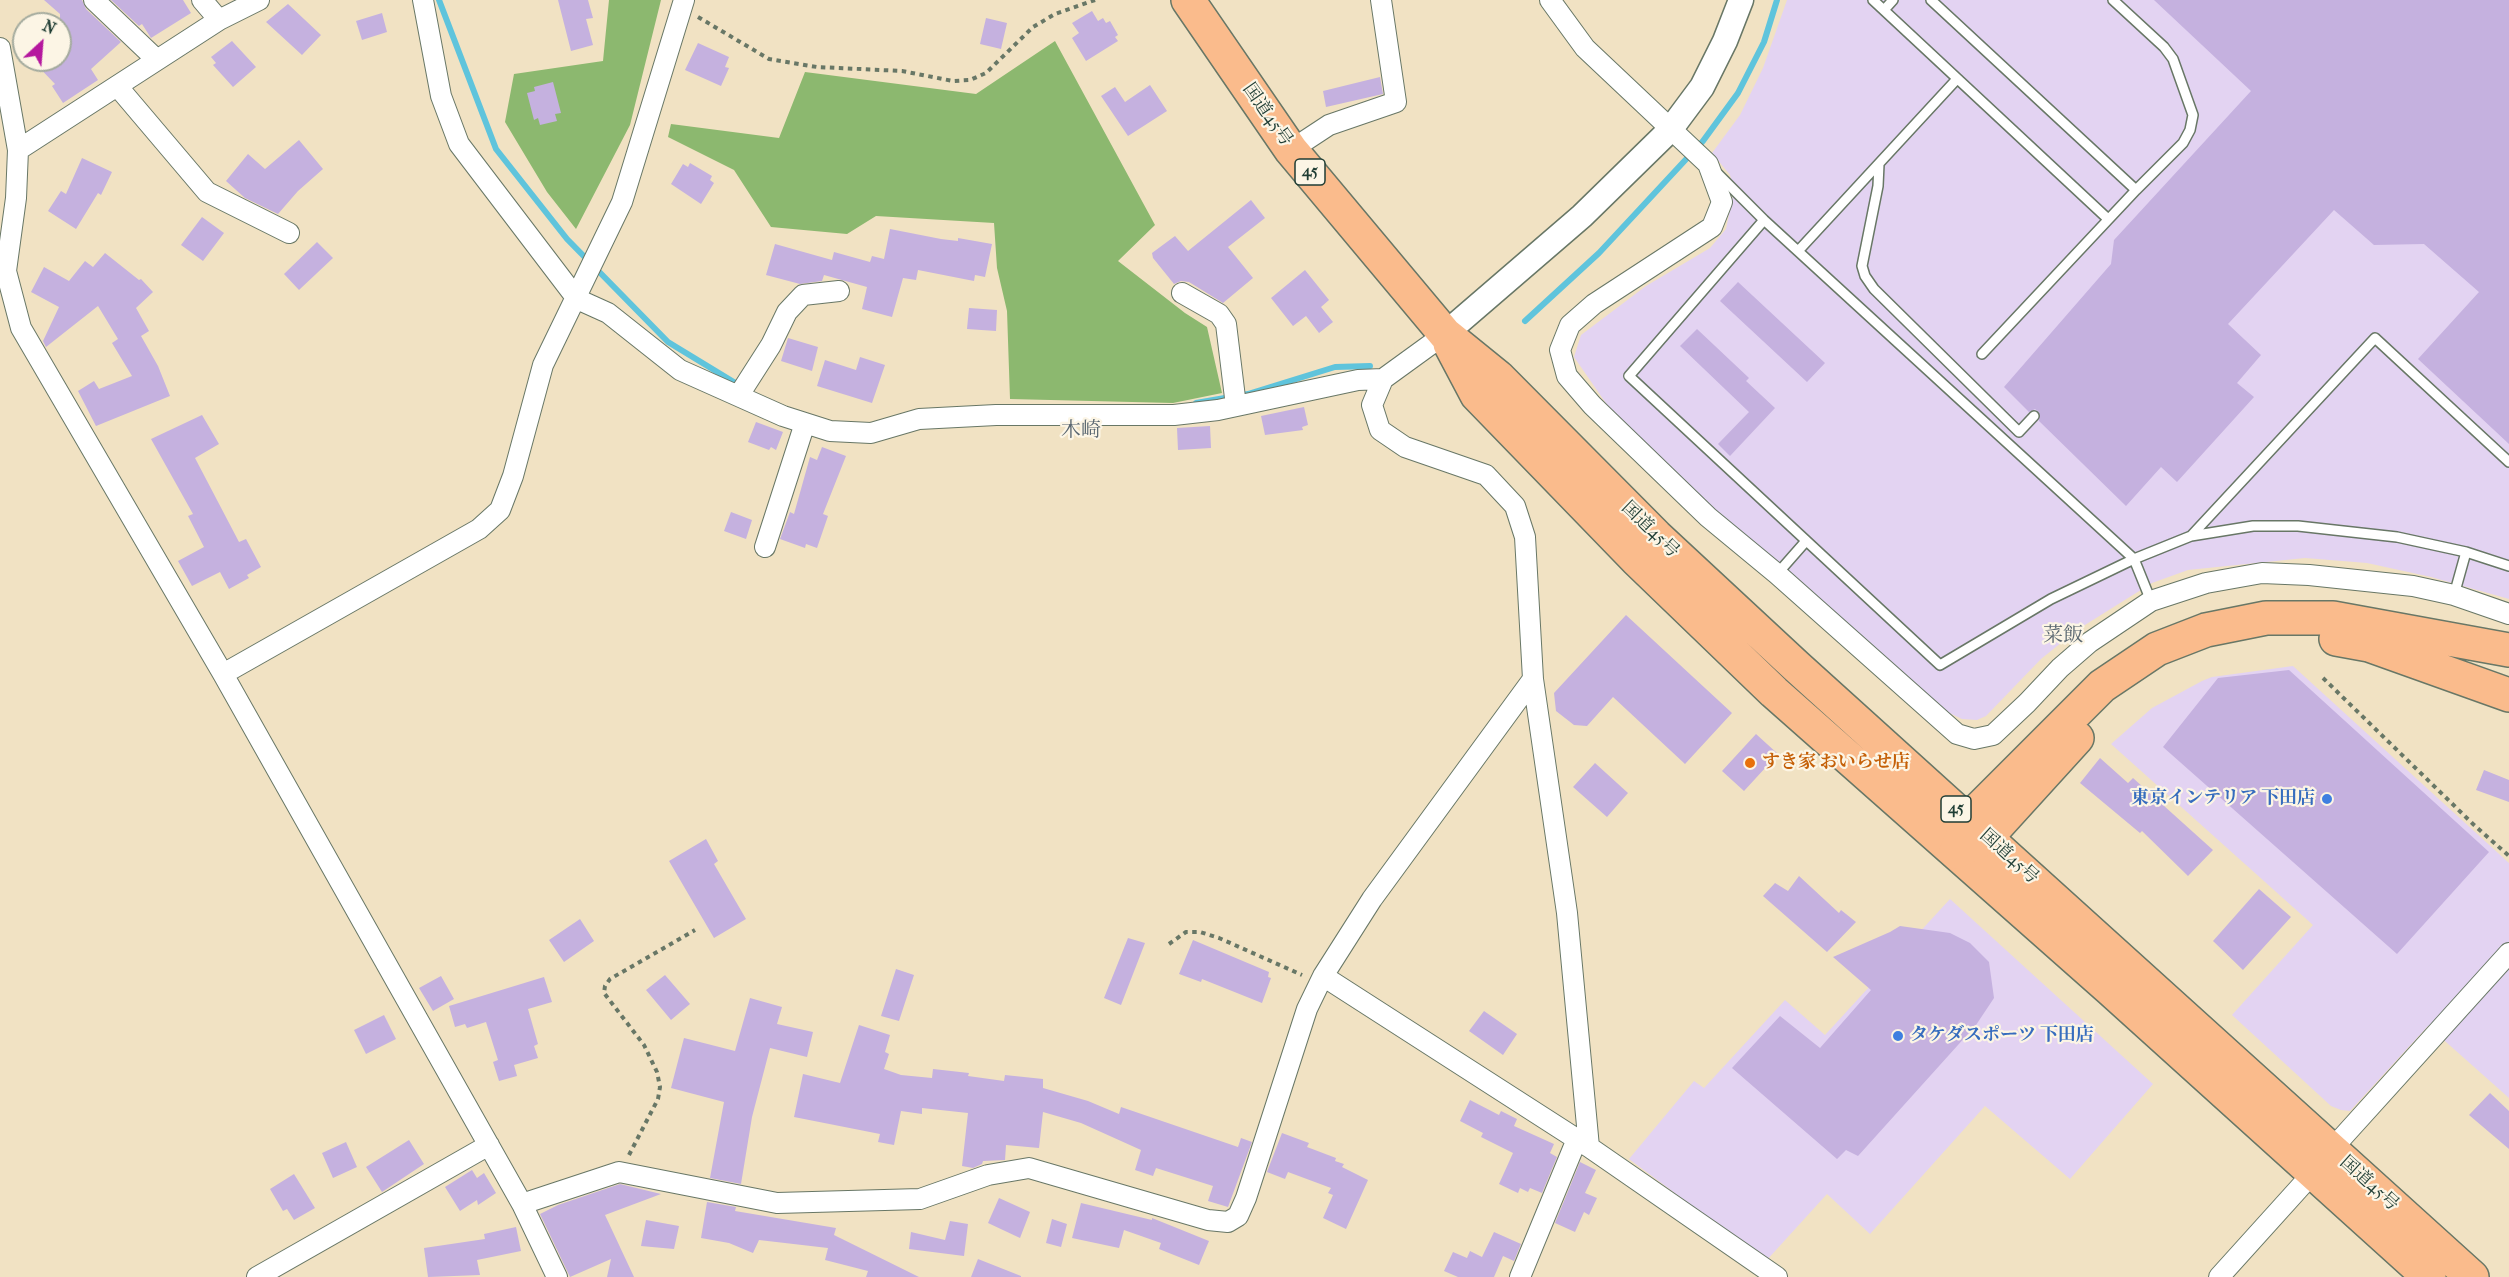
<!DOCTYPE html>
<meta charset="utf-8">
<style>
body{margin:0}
#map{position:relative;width:2509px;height:1277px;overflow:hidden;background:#f1e2c3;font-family:"IM FELL French Canon",serif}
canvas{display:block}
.north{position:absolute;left:12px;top:12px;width:60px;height:60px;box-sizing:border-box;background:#fcf5e5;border:2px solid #a4ab9e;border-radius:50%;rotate:26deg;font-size:16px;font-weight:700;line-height:24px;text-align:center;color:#1f3d34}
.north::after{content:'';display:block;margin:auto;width:21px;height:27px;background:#b5179e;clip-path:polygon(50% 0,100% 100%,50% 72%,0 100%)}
</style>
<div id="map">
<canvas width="2509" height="1277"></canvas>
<div class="north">N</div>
</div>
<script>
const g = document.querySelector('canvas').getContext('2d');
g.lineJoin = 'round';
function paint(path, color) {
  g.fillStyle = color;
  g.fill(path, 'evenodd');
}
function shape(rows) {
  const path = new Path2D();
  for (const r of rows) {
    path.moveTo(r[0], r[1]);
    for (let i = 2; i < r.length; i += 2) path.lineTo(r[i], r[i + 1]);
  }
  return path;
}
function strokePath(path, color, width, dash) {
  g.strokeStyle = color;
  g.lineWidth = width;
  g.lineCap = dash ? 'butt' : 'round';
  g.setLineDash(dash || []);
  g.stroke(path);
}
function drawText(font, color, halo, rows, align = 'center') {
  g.font = font + ' "IM FELL French Canon","Noto Serif JP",serif';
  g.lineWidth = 4.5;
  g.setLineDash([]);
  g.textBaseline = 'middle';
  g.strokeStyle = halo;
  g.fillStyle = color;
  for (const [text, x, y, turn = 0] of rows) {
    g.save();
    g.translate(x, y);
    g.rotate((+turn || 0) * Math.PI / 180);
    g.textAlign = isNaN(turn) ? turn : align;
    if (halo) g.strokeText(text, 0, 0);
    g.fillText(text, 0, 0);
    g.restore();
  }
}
const built = shape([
 [1787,0,2509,0,2509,599,2431,577,2367,563,2305,558,2188,570,2152,583,2077,630,2041,659,1986,716,1977,720,1962,719,1945,711,1761,553,1621,425,1574,357,1581,335,1646,286,1710,248,1726,229,1734,190,1730,175,1712,153,1740,115,1763,68],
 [2293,666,2509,863,2509,1098,2428,1026,2350,1111,2341,1110,2331,1106,2232,1015,2313,925,2111,744,2152,708,2202,681,2212,677],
 [1950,899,2153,1084,2070,1179,1985,1106,1870,1234,1827,1194,1766,1261,1629,1159,1694,1081,1704,1088,1785,1000,1825,1035]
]);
const forest = shape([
 [609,0,661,0,630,125,576,229,547,192,505,122,514,74,603,61],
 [1055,41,1155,225,1118,261,1185,313,1207,327,1222,393,1173,403,1010,399,1007,311,997,268,994,223,876,216,847,234,771,227,734,170,668,137,671,124,779,138,805,72,976,94]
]);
const stream = shape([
 [439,0,496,149,567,239,668,342,742,387],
 [1525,321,1599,253,1703,141,1738,93,1764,42,1777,0],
 [1196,403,1248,394,1335,367,1370,366]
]);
const building = shape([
 [44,0,82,0,86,9,121,42,91,69,98,80,63,103,52,86,55,84,32,60,60,60,60,14],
 [111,0,183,0,191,13,151,38,142,24,139,26],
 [558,0,588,0,593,18,586,19,593,45,571,51],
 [2154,0,2509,0,2509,444,2418,359,2479,292,2424,244,2374,245,2334,210,2228,324,2261,355,2237,383,2254,397,2177,482,2161,467,2126,506,2039,421,2039,412,2035,409,2029,412,2004,387,2111,264,2114,240,2251,91],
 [288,4,321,35,302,55,266,22],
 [1092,11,1098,21,1103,18,1106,23,1110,21,1118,35,1115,37,1118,41,1086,61,1072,38,1079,33,1072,23],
 [382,13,387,32,362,40,356,21],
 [986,18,1007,23,1001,49,980,44],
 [232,41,256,67,233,87,213,65,216,63,211,57],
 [698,43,729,57,725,67,729,68,721,86,685,70],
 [1380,77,1383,94,1326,107,1323,91],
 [553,82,561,113,555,114,557,121,540,125,538,118,534,120,527,93,535,91,534,87],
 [1150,85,1167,111,1128,136,1101,96,1115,87,1125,102],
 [299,140,323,169,298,191,278,214,245,198,226,181,248,154,265,169],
 [82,158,112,172,101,195,98,193,76,229,48,211,61,191,66,194],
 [690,163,712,176,710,180,714,183,701,204,671,184,683,164,688,167],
 [1251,200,1265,218,1228,247,1253,278,1223,303,1189,282,1181,281,1174,284,1153,258,1152,253,1175,236,1188,251],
 [202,217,224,233,203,261,181,245],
 [890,229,941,239,958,241,958,238,992,244,985,277,975,275,974,281,918,270,916,280,903,278,892,317,862,309,867,287,824,275,822,281,800,284,766,275,775,244,832,260,834,252,870,262,872,256,884,259],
 [317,242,333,258,299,290,284,274],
 [105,253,139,280,141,279,153,292,136,308,149,331,141,336,158,366,170,396,96,426,78,391,94,381,99,389,132,376,112,343,118,339,98,306,46,347,43,341,59,307,31,292,44,267,69,281,85,261,93,267],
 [1305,270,1329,300,1321,307,1333,322,1319,333,1306,316,1293,326,1271,298],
 [1738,282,1825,363,1807,382,1720,301],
 [969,308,997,310,996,331,967,329],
 [1697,329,1749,378,1746,381,1775,408,1730,456,1718,444,1749,412,1680,346],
 [788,338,818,347,812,371,781,361],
 [860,357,885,365,872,403,817,386,825,360,856,370],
 [1304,407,1308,425,1302,427,1303,430,1265,435,1261,416],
 [202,415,219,444,195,458,239,542,246,539,261,567,247,575,249,578,229,589,220,572,192,586,178,561,204,547,188,516,193,514,151,439],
 [756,422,783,432,776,450,771,447,769,450,748,442],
 [1210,426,1211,448,1178,450,1177,428],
 [822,447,846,456,823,514,828,516,817,548,806,544,805,548,780,539,790,512,794,514,810,457,817,460],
 [731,512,752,520,746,539,724,531],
 [1626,615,1732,713,1685,764,1613,697,1587,726,1574,725,1556,711,1554,693],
 [2289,670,2489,852,2397,954,2163,747,2218,678],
 [1756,734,1778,754,1744,791,1722,771],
 [2100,758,2128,783,2133,778,2213,850,2188,876,2142,831,2140,833,2080,783],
 [1595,763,1628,793,1607,817,1573,787],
 [2484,770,2509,780,2509,802,2476,790],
 [706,839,718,861,714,864,746,919,714,938,669,861],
 [1799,876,1839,913,1841,910,1856,922,1827,952,1763,896,1775,883,1788,891],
 [2259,889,2291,917,2243,970,2213,941],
 [580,919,594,941,564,962,549,940],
 [1900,926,1950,933,1970,943,1989,962,1994,998,1976,1025,1858,1156,1846,1150,1837,1159,1732,1068,1780,1016,1820,1048,1871,990,1833,957,1890,932],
 [1128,938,1145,943,1121,1005,1104,998],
 [1193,940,1269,972,1268,977,1271,978,1262,1003,1202,979,1201,982,1179,974],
 [896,969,914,975,899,1021,881,1016],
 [665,975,690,1004,671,1020,646,990],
 [441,976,454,999,433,1011,419,988],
 [544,977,552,1002,528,1009,538,1044,534,1046,538,1058,514,1065,517,1076,499,1081,493,1062,498,1060,486,1022,467,1028,465,1024,455,1027,449,1006],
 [750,998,782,1007,777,1024,813,1032,807,1057,770,1048,752,1117,741,1184,710,1178,724,1102,671,1088,684,1038,735,1051],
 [1484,1011,1517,1034,1503,1055,1469,1031],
 [384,1015,396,1039,366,1054,354,1030],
 [859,1025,890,1035,885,1052,889,1054,884,1069,901,1075,932,1078,933,1069,969,1073,968,1076,1004,1081,1005,1075,1043,1079,1043,1088,1088,1101,1119,1114,1121,1107,1238,1147,1241,1138,1252,1142,1228,1207,1208,1201,1213,1186,1156,1168,1153,1176,1135,1170,1141,1150,1081,1123,1043,1112,1039,1148,1006,1145,1005,1160,983,1161,982,1164,973,1168,962,1166,968,1113,922,1108,922,1114,901,1111,894,1145,878,1142,880,1134,794,1117,803,1074,840,1083],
 [2490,1093,2509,1111,2509,1149,2469,1115],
 [1470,1100,1499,1115,1501,1111,1517,1119,1514,1126,1554,1144,1550,1153,1557,1157,1542,1193,1530,1188,1528,1192,1520,1188,1518,1193,1499,1184,1513,1153,1481,1137,1483,1133,1460,1121],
 [1282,1133,1309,1143,1307,1147,1336,1158,1335,1161,1344,1164,1342,1167,1368,1180,1346,1229,1323,1218,1333,1195,1328,1193,1331,1188,1288,1172,1285,1179,1267,1172],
 [409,1140,424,1164,382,1192,366,1167],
 [346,1142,357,1167,333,1178,322,1153],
 [1580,1162,1596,1170,1585,1193,1597,1198,1589,1215,1584,1212,1575,1232,1555,1223],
 [472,1170,477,1178,484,1173,496,1193,478,1205,477,1200,460,1211,445,1187],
 [294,1174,315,1208,294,1220,287,1209,283,1211,270,1189],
 [620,1184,661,1194,605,1215,634,1277,607,1277,611,1259,570,1277,540,1214,558,1205],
 [999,1198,1030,1212,1020,1238,988,1223],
 [707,1202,736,1207,735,1211,836,1228,834,1235,919,1277,866,1277,868,1271,825,1260,828,1248,759,1240,753,1253,729,1243,701,1238],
 [1081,1203,1152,1220,1152,1218,1209,1241,1199,1265,1159,1249,1161,1243,1124,1230,1119,1248,1072,1238],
 [1052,1219,1067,1224,1061,1247,1046,1243],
 [646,1220,679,1226,674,1249,641,1246],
 [950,1221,968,1224,964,1256,909,1249,911,1232,945,1240],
 [516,1227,521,1251,477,1260,480,1275,428,1277,424,1248,485,1239,484,1234],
 [1494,1232,1521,1244,1514,1261,1503,1256,1494,1277,1458,1277,1444,1271,1453,1252,1467,1258,1470,1251,1482,1257],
 [978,1259,1021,1276,1021,1277,971,1277]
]);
const path = shape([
 [698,17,769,59,817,67,902,71,953,81,970,80,986,73,1033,27,1055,14,1095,0],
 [2323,678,2473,824,2509,856],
 [1169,944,1186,932,1200,932,1219,938,1302,975],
 [629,1155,658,1099,660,1087,657,1072,644,1045,604,993,605,986,610,979,695,930]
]);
const service = shape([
 [1873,0,2108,219],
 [1931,0,2136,190,1982,354],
 [2113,0,2164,47,2173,59,2193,115,2190,130,2183,143,2136,190],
 [1884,10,1893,0],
 [1879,164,1878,186,1862,266,1865,276,1874,289,2019,432,2034,416],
 [1716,172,1764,220,2134,559,2151,601],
 [1764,220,1629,376,1940,665,2051,599,2134,559,2191,536,2253,526,2298,526,2397,537,2466,552,2509,566],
 [1799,250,1957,79],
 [2191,536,2375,338,2509,462],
 [1777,574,1806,541],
 [2454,595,2466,552]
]);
const minor = shape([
 [94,0,157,60],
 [202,0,219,20],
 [423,0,441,96,459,144,577,299,608,313,680,370,783,416,830,431,871,433,919,419,996,415,1174,415,1218,410,1358,380,1383,379],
 [1550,0,1585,48,1708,164,1722,202,1712,227,1594,304,1570,325,1560,350,1567,376,1592,405,1708,517,1777,574,1957,734,1974,739,1993,735,2027,703,2060,668,2090,642,2151,601,2206,583,2262,573,2309,575,2413,586,2454,595,2509,614],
 [0,48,18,150,16,198,6,271,21,328,223,674,400,988,522,1204,557,1277],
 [118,87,207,192,289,233],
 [18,150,219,20,259,0],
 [1291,150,1329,125,1396,102,1381,0],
 [1182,293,1219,314,1226,324,1236,406],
 [1445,334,1383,379,1372,405,1380,430,1405,447,1486,475,1515,506,1525,537,1533,679,1567,913,1589,1147],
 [739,395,771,345,787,312,803,295,839,291],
 [765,547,805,423],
 [223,674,479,529,500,510,513,476,543,365,622,202,684,0],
 [1323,976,1589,1147,1777,1277],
 [2331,1150,2509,953],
 [522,1204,619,1172,777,1203,920,1199,988,1175,1029,1168,1208,1220,1228,1222,1238,1216,1246,1198,1307,1009,1323,976,1372,899,1533,679],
 [257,1277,489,1145],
 [1520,1277,1577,1139],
 [2219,1277,2312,1174]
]);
const tertiary = shape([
 [1445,334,1582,216,1670,130,1702,87,1725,41,1741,0]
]);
const trunk = shape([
 [1188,0,1291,150,1445,334,1498,377,1656,536,1796,666,2472,1277],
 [1450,344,1477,395,1636,559,1774,692,2110,989,2429,1277]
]);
const motorway = shape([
 [2336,639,2369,645,2509,695],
 [1956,852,1968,820,2102,686,2157,649,2206,630,2266,618,2333,618,2509,650],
 [1956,852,1987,837,2077,738]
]);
const markers = [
 [1750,763,6,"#e8710a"],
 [2327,799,6,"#3f7fe0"],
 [1898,1036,6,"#3f7fe0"]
];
const shields = [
 [1310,172,30],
 [1956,809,30]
];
const shieldNames = [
 ["45",1310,172],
 ["45",1956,809]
];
const streetNames = [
 ["国道45号",1267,115,55],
 ["国道45号",1650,530,44],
 ["国道45号",2009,857,42],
 ["国道45号",2369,1184,42]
];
const foodNames = [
 ["すき家 おいらせ店",1762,763]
];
const shopNames = [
 ["東京インテリア 下田店",2315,799],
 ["タケダスポーツ 下田店",1910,1036,"left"]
];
const neighbourhoodNames = [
 ["木崎",1081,431],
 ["菜飯",2063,636]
];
paint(built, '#e3d3f2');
paint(forest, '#8cb86f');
strokePath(stream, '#5fc4dc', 6);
paint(building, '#c5b1df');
strokePath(service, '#687766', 12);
strokePath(minor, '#687766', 22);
strokePath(tertiary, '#687766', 27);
strokePath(trunk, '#687766', 36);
strokePath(motorway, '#687766', 36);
strokePath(path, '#687766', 4, [4.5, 4.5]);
strokePath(service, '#fff', 9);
strokePath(minor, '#fff', 20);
strokePath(tertiary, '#fff', 24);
strokePath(trunk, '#fabb8c', 33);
strokePath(motorway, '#fabb8c', 33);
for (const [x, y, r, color] of markers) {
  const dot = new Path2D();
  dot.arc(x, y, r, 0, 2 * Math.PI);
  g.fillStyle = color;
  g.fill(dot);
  strokePath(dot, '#fcf5e5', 2);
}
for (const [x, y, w] of shields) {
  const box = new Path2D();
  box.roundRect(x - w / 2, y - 13, w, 26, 4.5);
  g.fillStyle = '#fcf5e5';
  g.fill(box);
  strokePath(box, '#1f3d34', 1.5);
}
drawText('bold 16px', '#1f3d34', null, shieldNames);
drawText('18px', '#1f3d34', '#fcf5e5', streetNames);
drawText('bold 18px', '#c56008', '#fcf5e5', foodNames, 'left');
drawText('bold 18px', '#366cbe', '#fcf5e5', shopNames, 'right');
drawText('20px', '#596670', '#fcf5e5', neighbourhoodNames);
</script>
